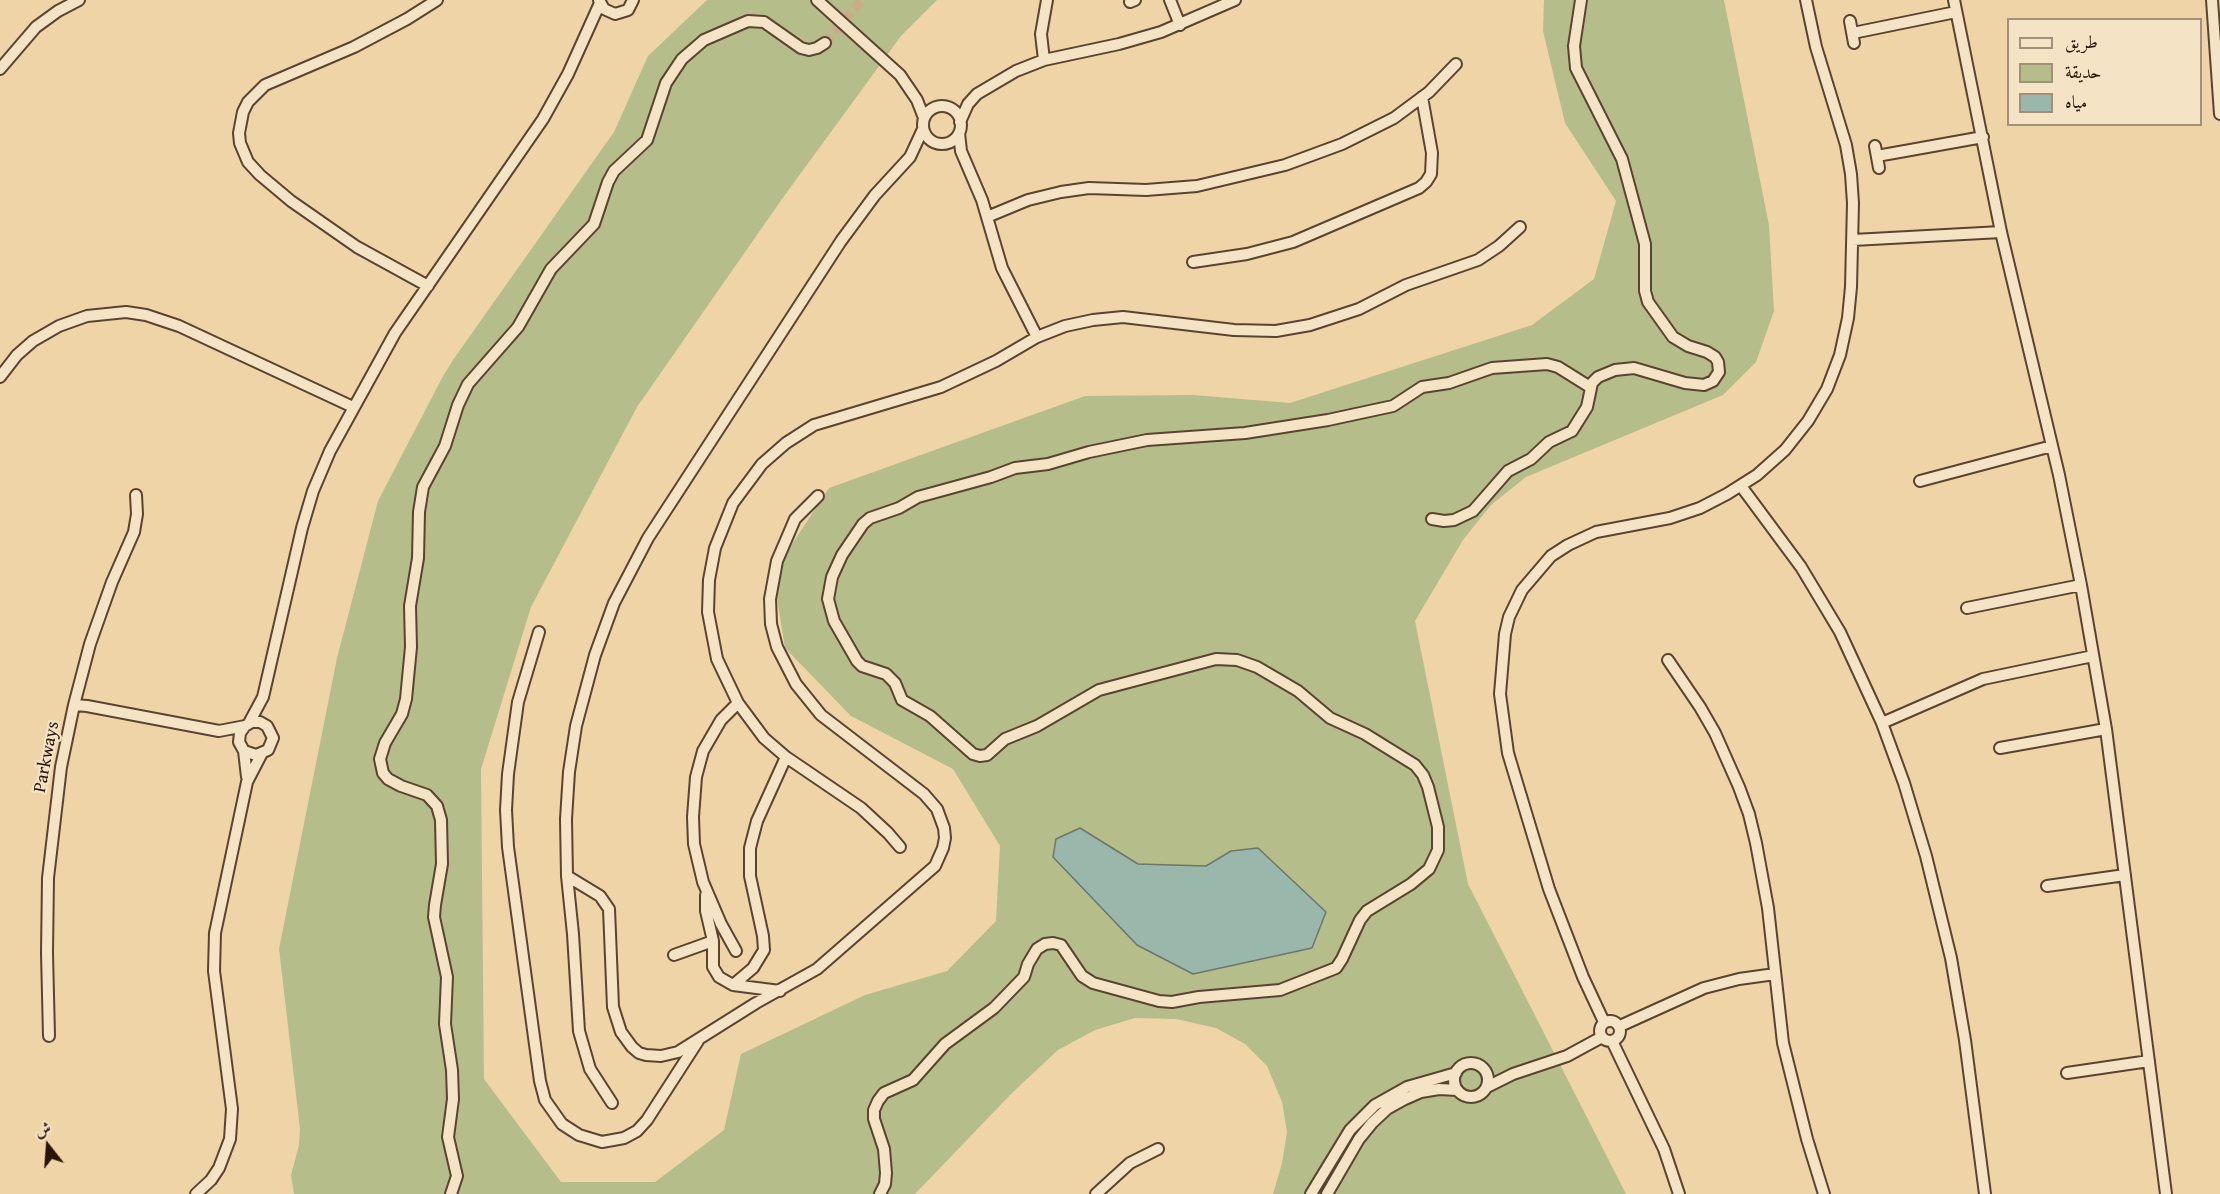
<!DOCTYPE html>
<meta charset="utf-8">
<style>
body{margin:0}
#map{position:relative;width:2220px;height:1194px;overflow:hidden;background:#efd4a7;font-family:"Gentium Book Plus",Amiri,serif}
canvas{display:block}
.legend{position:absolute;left:2007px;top:18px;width:195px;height:108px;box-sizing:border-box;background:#f5e3c6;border:2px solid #a3907a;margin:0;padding:8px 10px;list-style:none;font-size:18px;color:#291408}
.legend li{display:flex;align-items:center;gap:12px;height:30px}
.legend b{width:30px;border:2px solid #a3907a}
.north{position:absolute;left:18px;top:1116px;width:60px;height:60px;-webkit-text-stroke:4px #f5e3c6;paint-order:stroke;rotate:343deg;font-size:16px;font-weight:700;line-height:24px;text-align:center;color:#291408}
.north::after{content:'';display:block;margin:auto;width:21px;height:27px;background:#291408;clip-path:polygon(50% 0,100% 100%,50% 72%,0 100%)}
</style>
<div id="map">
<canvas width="2220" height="1194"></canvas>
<ul class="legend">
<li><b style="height:8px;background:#f5e3c6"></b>طريق</li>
<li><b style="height:16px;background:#b5be8a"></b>حديقة</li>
<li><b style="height:16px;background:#9ab7ac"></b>مياه</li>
</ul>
<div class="north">ش</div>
</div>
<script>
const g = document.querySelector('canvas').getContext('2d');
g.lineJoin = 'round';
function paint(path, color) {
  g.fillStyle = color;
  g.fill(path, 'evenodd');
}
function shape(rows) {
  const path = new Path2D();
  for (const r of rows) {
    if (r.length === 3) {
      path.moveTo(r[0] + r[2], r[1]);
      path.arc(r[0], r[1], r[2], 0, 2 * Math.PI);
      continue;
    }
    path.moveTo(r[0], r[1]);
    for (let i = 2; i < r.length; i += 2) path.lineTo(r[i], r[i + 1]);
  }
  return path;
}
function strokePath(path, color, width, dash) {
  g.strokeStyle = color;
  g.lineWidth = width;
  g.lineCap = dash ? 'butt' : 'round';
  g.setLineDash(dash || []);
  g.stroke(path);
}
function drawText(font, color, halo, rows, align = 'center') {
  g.font = font + ' "Gentium Book Plus",serif';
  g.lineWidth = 4.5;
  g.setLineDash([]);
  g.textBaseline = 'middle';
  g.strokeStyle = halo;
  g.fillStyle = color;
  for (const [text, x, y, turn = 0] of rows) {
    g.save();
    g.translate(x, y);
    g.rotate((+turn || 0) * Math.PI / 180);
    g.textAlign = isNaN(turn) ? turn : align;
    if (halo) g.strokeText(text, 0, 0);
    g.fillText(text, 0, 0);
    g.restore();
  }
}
const green = shape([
 [707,0,937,0,901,36,782,199,637,407,531,607,481,769,484,1079,561,1182,655,1182,724,1130,741,1054,865,995,947,971,996,921,1000,846,953,769,851,716,785,648,773,573,829,488,1085,396,1193,395,1290,403,1532,325,1594,279,1616,201,1565,123,1543,31,1544,0,1724,0,1769,225,1774,311,1756,362,1723,395,1526,477,1491,505,1463,540,1415,621,1468,884,1626,1194,1273,1194,1282,1163,1287,1132,1282,1102,1267,1066,1245,1044,1216,1028,1176,1019,1135,1018,1095,1030,1058,1050,1013,1092,915,1194,294,1194,291,1175,299,1145,300,1129,279,949,337,658,378,501,442,378,453,360,614,132,648,56]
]);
const water = shape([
 [1080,828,1138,864,1206,866,1231,851,1258,848,1326,912,1312,948,1193,974,1137,945,1053,857,1056,839,1080,828]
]);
const minorTunnel = shape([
 [825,43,862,0]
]);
const minor = shape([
 [599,0,604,9,615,14,628,10,633,0],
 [817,0,900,75,917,100,924,118],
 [1170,0,1180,25],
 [1954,0,2001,232,2059,475,2081,585,2106,729,2166,1194],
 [2212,0,2220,114],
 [1130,2,1135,0],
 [1850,21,1854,43],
 [1853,33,1956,12],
 [1044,60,1041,34,1047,0],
 [0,69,36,27,58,11,79,0],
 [942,125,19],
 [960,122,968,104,977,94,1016,71,1044,60,1119,44,1161,32,1235,0],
 [959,133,961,151,982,200,1002,268,1037,337],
 [1875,146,1879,168],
 [1877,156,1983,137],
 [987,217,1028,200,1061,192,1089,188,1146,190,1197,186,1285,165,1342,144,1394,118,1429,92,1456,64],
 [1853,240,2001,232],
 [1193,262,1247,254,1293,242,1419,188,1426,182,1431,174,1432,153,1422,97],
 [428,286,357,247,291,201,260,175,248,162,240,143,239,133,243,112,248,102,265,85,354,47,407,19,437,0],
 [0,377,17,355,33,341,59,326,87,316,126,312,146,315,179,326,353,407],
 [1920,481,2052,446],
 [1741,486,1801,567,1840,632,1882,723,1904,783,1926,856,1951,958,1965,1040,1985,1194],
 [1432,519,1444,521,1454,520,1473,511,1508,471,1531,459,1549,442,1572,431,1587,407,1592,383,1598,377,1615,370,1634,368,1685,383,1704,385,1713,381,1719,372,1718,362,1715,357,1707,352,1688,346,1673,337,1648,302,1645,291,1645,244,1622,159,1576,68,1574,46,1581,0],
 [1967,608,2081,585],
 [539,632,518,702,508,774,506,810,508,847,540,1081,545,1100,562,1124,579,1135,602,1142,624,1138,637,1131,647,1120,698,1041],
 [1668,660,1700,707,1715,733,1739,787,1749,814,1756,843,1768,908,1783,1043,1807,1139,1824,1194],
 [74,705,87,706,219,731,245,726],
 [249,723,263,697,302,528,313,491,330,451,395,333,543,119,568,74,600,3],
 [1882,723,1983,679,2093,656],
 [2000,748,2106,729],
 [244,751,256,755,268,750,273,738,267,726,260,722,252,722,245,726,240,733,239,742,244,751,247,777],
 [900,847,888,833,861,808,786,757,764,738,738,703,717,659,708,612,709,580,715,548,733,503,762,464,786,443,814,425,941,387,996,361,1037,337,1065,326,1093,320,1123,317,1234,330,1276,331,1310,325,1359,309,1406,285,1478,260,1499,246,1520,227],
 [567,876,600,896,609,909,613,1007,621,1032,632,1047,639,1053,646,1055,661,1056,678,1052,756,1003,817,969,935,866,943,848,945,838,944,828,937,809,924,794,821,715,796,684,777,647,771,624,770,599,777,561,795,519,818,496],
 [2047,886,2125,875],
 [706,895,706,911,713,941,713,967,719,977,733,985,780,991],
 [736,951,721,924,703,882,694,844,693,817,696,777,703,751,721,720,738,703],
 [674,955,713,941],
 [733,985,753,968,764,950,763,936,750,876,750,848,757,821,786,757],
 [1610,1031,10],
 [1604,1022,1583,977,1549,889,1508,753,1500,694,1505,634,1509,617,1522,590,1551,556,1568,545,1596,532,1670,518,1700,508,1727,494,1757,475,1785,450,1808,421,1827,389,1840,355,1848,318,1851,287,1853,203,1851,174,1846,145,1816,47,1806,0],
 [1620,1026,1704,988,1739,979,1775,974],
 [49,1036,47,953,48,878,61,767,74,705,90,644,112,582,134,532,137,514,136,495],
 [1612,1041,1664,1149,1679,1194],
 [1471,1080,17],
 [2067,1073,2149,1061],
 [1487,1087,1513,1074,1567,1056,1602,1037],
 [612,1103,590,1069,579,1031,573,934,567,876,566,819,569,772,576,726,595,655,614,603,648,538,841,241,875,195,910,157,923,129],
 [196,1194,211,1180,219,1168,230,1139,232,1109,214,971,215,933,247,782,261,755],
 [451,1194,457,1176,448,1137,453,1099,452,1070,445,1024,447,977,434,917,435,905,442,864,441,820,437,806,427,795,401,786,388,779,383,773,380,759,385,743,402,714,406,699,411,647,410,606,418,558,419,512,423,487,445,446,458,405,468,384,518,327,551,269,594,224,608,182,614,171,647,140,666,83,682,59,704,40,748,21,764,22,801,48,809,50,817,48,825,43],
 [880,1194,885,1184,886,1173,884,1149,874,1119,874,1110,878,1101,884,1093,913,1080,945,1044,994,1008,1024,977,1028,964,1037,949,1045,944,1053,943,1061,945,1082,976,1093,983,1159,1001,1172,1002,1199,997,1280,990,1336,968,1342,959,1360,920,1367,911,1411,884,1429,869,1438,850,1438,827,1428,787,1423,775,1415,765,1365,734,1330,718,1298,691,1257,667,1237,660,1216,659,1099,690,1037,726,1005,739,987,755,980,756,973,754,930,716,902,700,895,683,886,674,862,666,857,661,834,621,828,599,832,577,842,555,863,524,870,518,899,508,918,497,991,477,1015,468,1048,464,1089,452,1147,440,1245,433,1328,420,1393,406,1422,387,1449,383,1492,368,1547,364,1558,367,1590,387],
 [1096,1194,1130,1163,1158,1149],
 [1311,1194,1350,1130,1375,1105,1407,1087,1456,1073],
 [1327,1194,1359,1139,1372,1123,1387,1109,1405,1099,1421,1092,1439,1089,1457,1090]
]);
const streetNames = [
 ["Parkways",47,757,-79]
];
paint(green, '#b5be8a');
paint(water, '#9ab7ac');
strokePath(water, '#6d766a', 1.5);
strokePath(minorTunnel, '#c7ae87', 10, [10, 5]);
strokePath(minor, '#5a4430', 14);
strokePath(minor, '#f5e3c6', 10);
drawText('18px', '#291408', '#f5e3c6', streetNames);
</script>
